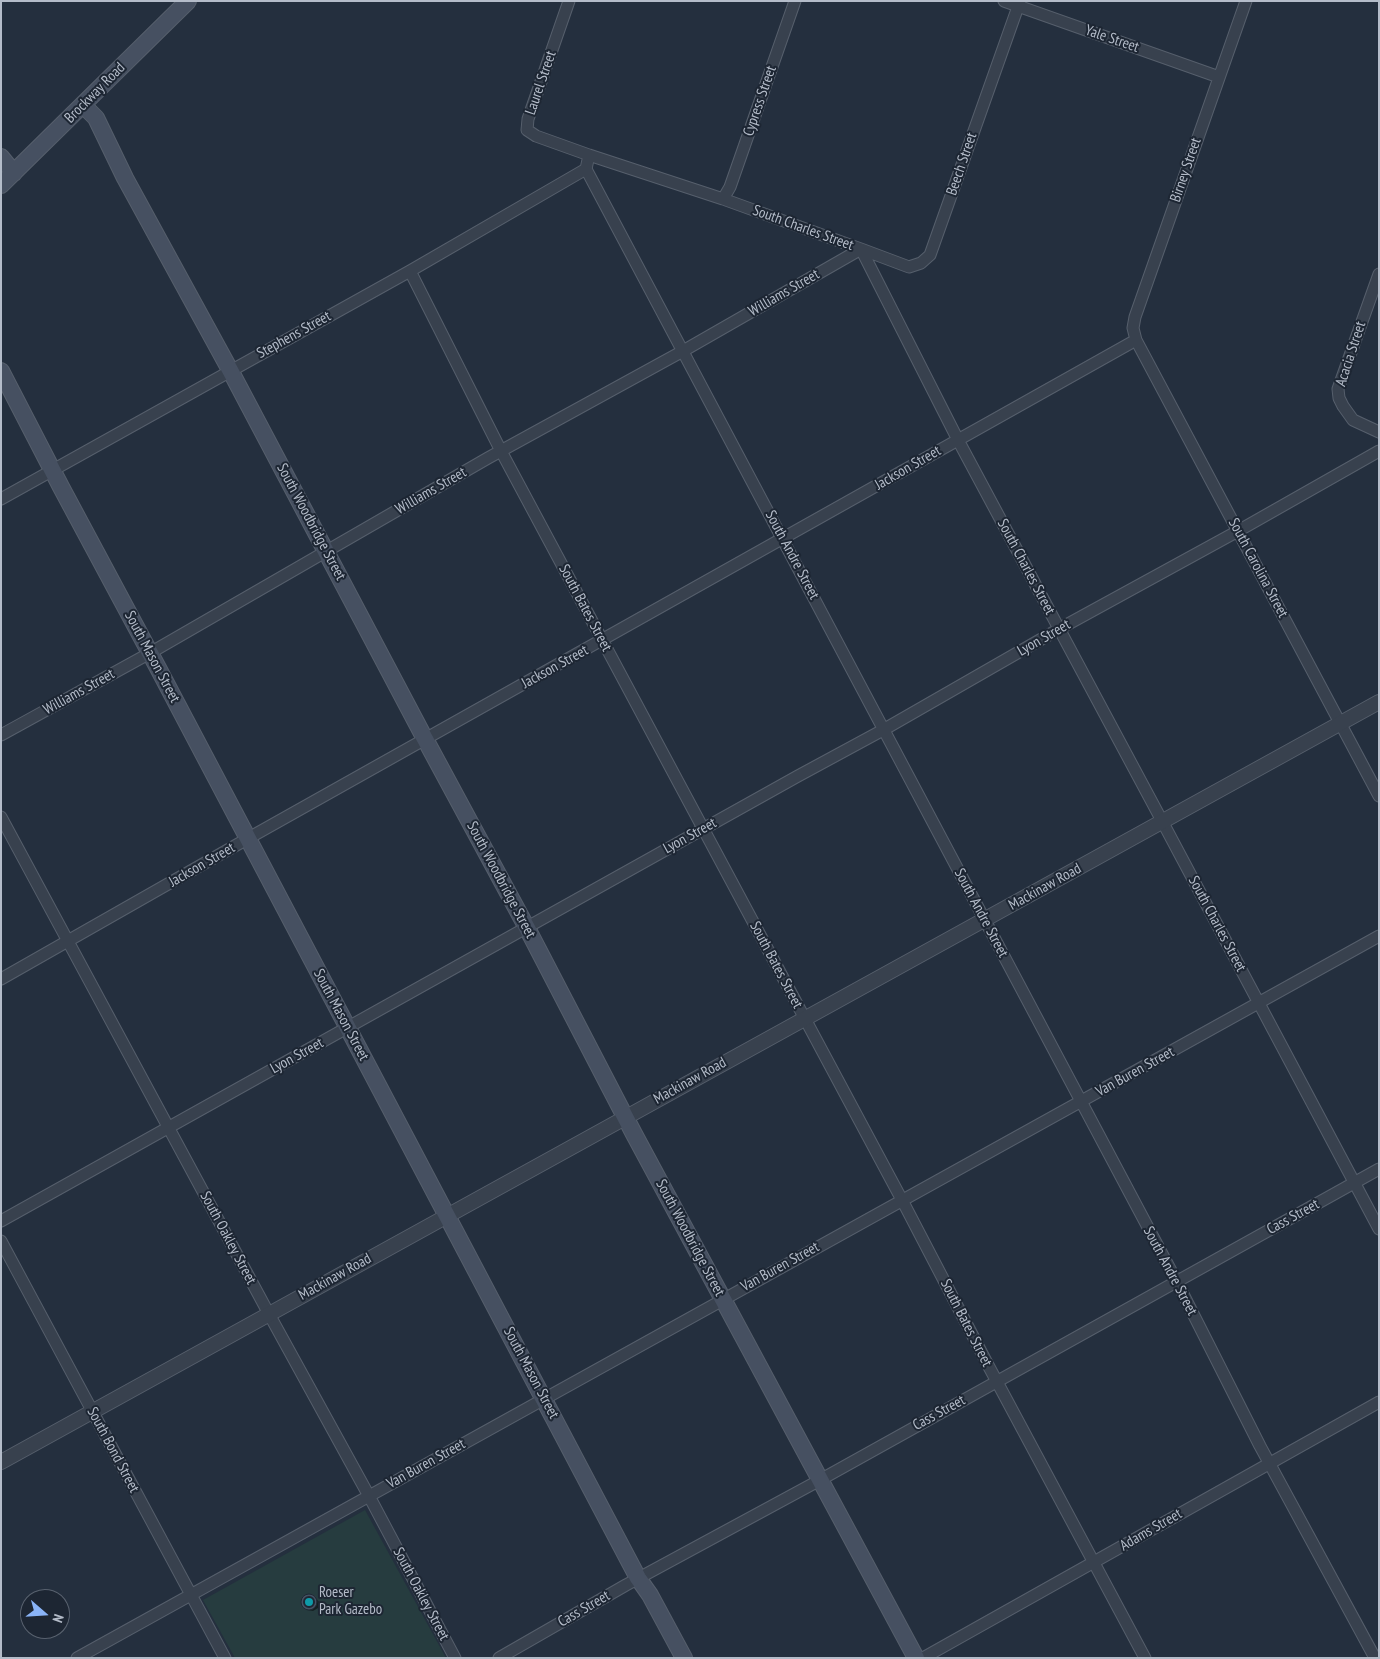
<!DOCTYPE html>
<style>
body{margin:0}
#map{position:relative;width:1380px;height:1659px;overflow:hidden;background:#242f3e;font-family:"PT Sans Narrow",sans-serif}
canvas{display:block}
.frame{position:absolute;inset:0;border:2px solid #b4bcc9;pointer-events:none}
.north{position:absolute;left:20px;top:1589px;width:50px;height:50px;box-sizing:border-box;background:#1d2633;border:1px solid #59626f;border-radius:50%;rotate:109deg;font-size:14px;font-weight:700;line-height:20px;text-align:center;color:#b4bcc9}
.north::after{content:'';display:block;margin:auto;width:18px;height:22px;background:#8ab4f8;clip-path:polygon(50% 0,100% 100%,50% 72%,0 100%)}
</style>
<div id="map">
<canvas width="1380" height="1659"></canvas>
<div class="frame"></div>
<div class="north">N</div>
</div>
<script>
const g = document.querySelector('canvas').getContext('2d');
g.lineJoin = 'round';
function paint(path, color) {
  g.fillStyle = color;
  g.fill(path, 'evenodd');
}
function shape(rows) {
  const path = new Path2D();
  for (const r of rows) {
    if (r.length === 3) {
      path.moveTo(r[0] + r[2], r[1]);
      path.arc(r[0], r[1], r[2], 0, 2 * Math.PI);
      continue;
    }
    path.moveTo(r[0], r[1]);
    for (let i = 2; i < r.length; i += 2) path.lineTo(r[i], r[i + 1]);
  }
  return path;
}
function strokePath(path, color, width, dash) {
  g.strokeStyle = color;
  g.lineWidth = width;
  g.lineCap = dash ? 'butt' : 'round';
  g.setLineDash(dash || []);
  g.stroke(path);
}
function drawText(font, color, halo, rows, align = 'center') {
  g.font = font + ' "PT Sans Narrow",sans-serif';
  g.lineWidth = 4;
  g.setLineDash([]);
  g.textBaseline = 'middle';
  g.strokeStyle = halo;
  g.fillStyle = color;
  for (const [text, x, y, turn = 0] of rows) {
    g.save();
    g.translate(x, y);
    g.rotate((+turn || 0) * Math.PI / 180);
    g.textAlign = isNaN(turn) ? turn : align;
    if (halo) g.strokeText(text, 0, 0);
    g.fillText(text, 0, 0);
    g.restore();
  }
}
const green = shape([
 [365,1510,446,1658,235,1658,203,1600]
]);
const shadow = shape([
 [308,1595,314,1596,319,1602,318,1608,313,1611,307,1610,302,1604,303,1597]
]);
const building = shape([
 [309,1602,8]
]);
const minor = shape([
 [569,1,528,119,527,130,536,136,589,155],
 [1004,1,1219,77],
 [1246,1,1135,317,1133,328,1136,340,1379,796],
 [586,169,1177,1282,1260,1446,1375,1658],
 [586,169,589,155,723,199,861,249,958,440,1153,804,1379,1229],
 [723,199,730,187,795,1],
 [410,271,501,451,902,1200,988,1365,1145,1658],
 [1379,274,1338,389,1339,398,1343,406,1353,420,1379,432],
 [1,499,410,271,586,169],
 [1,735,150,653,488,458,683,351,861,249,909,267,921,263,930,255,1020,1],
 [1,817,269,1314,369,1496,455,1658],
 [1,979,247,839,1136,340],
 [1,1221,798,776,883,730,1059,629,1238,531,1379,451],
 [1,1241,225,1658],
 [77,1658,1379,936],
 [499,1658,626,1585,820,1480,1379,1169],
 [923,1658,1379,1402]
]);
const tertiary = shape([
 [1,1462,1379,702]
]);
const secondary = shape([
 [83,105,96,118,125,178,230,370,425,739,527,928,634,1134,916,1658],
 [1,157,14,173],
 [1,185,188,1],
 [1,371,61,487,158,668,638,1578,650,1595,684,1658]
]);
const markers = [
 [309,1602,5,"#0f9aa8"]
];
const streetNames = [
 ["Yale Street",1112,39,19],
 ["Laurel Street",541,83,-71],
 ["Brockway Road",95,93,-45],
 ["Cypress Street",760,101,-71],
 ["Beech Street",962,164,-71],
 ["Birney Street",1186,170,-71],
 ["South Charles Street",803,228,20],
 ["Williams Street",784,293,-30],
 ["Stephens Street",294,335,-29],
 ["Acacia Street",1351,354,-72],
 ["Jackson Street",908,468,-30],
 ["Williams Street",431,491,-30],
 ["South Woodbridge Street",311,522,62],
 ["South Andre Street",792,555,62],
 ["South Charles Street",1026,567,62],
 ["South Carolina Street",1258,568,62],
 ["South Bates Street",585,608,62],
 ["Lyon Street",1044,638,-30],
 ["South Mason Street",152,657,62],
 ["Jackson Street",555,667,-29],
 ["Williams Street",79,692,-29],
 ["Lyon Street",690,836,-29],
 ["Jackson Street",202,865,-30],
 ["South Woodbridge Street",501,880,62],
 ["Mackinaw Road",1045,887,-29],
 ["South Andre Street",981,913,62],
 ["South Charles Street",1217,924,62],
 ["South Bates Street",776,965,62],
 ["South Mason Street",341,1015,62],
 ["Lyon Street",297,1056,-29],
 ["Van Buren Street",1135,1072,-29],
 ["Mackinaw Road",690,1081,-29],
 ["Cass Street",1293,1217,-29],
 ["South Oakley Street",228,1238,62],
 ["South Woodbridge Street",690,1238,62],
 ["Van Buren Street",780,1267,-29],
 ["South Andre Street",1170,1271,62],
 ["Mackinaw Road",335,1277,-29],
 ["South Bates Street",966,1323,63],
 ["South Mason Street",531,1373,62],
 ["Cass Street",939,1413,-29],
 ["South Bond Street",113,1450,62],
 ["Van Buren Street",426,1464,-29],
 ["Adams Street",1151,1530,-30],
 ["South Oakley Street",421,1594,62],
 ["Cass Street",584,1609,-30]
];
const poiNames = [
 ["Roeser",319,1593],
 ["Park Gazebo",319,1610]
];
paint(green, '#263c3f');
paint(shadow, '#0007');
paint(building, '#455162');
strokePath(building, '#1f2835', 1);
strokePath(minor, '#565f6c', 13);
strokePath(tertiary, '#565f6c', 16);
strokePath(secondary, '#565f6c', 18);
strokePath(minor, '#38414e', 11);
strokePath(tertiary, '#38414e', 14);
strokePath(secondary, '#465061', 16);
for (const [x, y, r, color] of markers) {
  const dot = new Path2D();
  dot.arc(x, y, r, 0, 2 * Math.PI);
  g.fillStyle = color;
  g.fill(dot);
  strokePath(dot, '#1d2633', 2);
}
drawText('15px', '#b4bcc9', '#1d2633', streetNames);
drawText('15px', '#b4bcc9', '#1d2633', poiNames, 'left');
</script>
